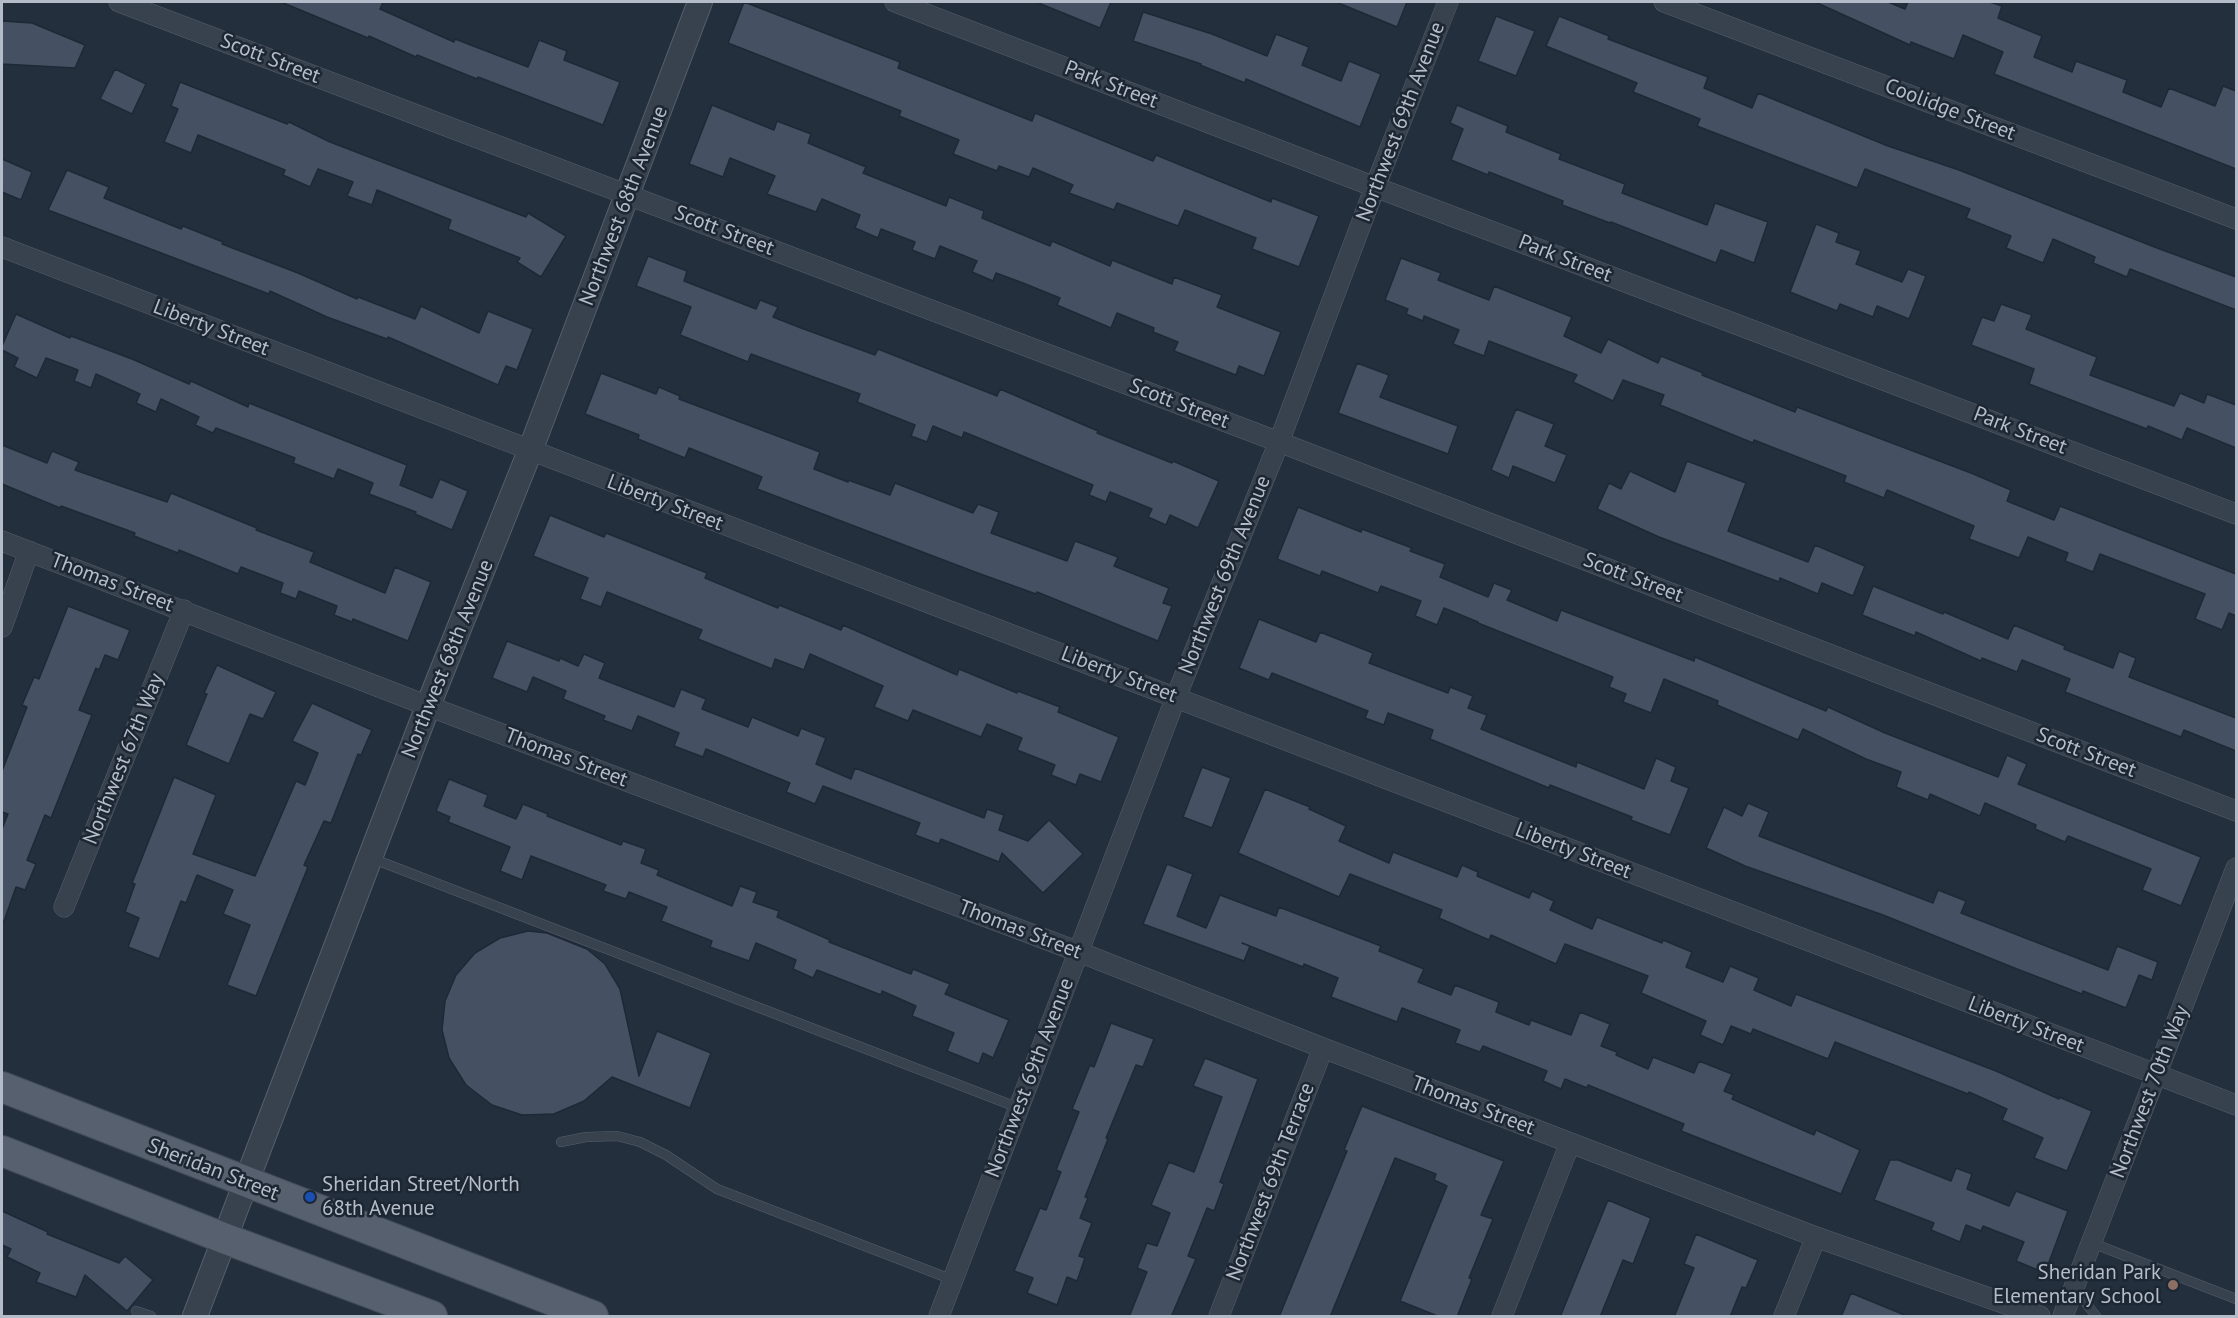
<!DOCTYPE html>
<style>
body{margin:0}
#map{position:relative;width:2238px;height:1318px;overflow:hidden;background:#242f3e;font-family:"PT Sans",sans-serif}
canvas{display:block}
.frame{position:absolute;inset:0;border:3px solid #b4bcc9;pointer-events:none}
</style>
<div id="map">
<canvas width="2238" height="1318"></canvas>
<div class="frame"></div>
</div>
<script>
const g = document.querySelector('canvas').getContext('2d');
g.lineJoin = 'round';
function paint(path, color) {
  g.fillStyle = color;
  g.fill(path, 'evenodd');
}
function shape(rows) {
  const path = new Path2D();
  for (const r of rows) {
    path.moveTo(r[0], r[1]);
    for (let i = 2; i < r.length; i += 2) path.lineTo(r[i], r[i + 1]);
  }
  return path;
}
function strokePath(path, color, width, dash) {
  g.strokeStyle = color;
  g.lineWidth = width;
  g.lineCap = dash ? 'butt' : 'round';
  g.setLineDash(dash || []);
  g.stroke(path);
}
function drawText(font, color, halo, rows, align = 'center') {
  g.font = font + ' "PT Sans",sans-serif';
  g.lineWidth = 5;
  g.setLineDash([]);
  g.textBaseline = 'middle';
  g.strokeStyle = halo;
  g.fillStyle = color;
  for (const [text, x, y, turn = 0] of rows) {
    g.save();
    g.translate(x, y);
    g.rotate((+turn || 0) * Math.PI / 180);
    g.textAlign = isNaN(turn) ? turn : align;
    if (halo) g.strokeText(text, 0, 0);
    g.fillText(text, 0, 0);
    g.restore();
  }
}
const building = shape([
 [281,2,383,2,380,9,454,42,455,39,528,67,539,40,567,51,564,60,620,82,603,125,478,77,477,79,417,55,416,57,369,36,368,38,281,2],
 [744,2,900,62,898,68,1032,121,1035,113,1153,161,1156,155,1271,202,1272,198,1319,216,1299,267,1252,249,1256,238,1185,210,1178,226,1117,203,1114,210,1069,193,1073,185,1033,168,1029,177,999,166,997,171,953,154,959,140,899,116,901,111,728,43,744,2],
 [1036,2,1111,2,1100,28,1036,2],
 [1336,2,1407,2,1397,27,1336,2],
 [1815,2,1888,2,1905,9,1908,2,1990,2,2002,6,1998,18,2042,36,2034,57,2072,72,2076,61,2127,80,2123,92,2161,107,2169,88,2215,106,2223,86,2236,91,2236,169,1994,74,2003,52,1963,35,1954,59,1911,42,1910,45,1815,2],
 [1143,12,1212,34,1267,56,1276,34,1309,47,1302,65,1341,81,1349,61,1381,74,1360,127,1246,79,1245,83,1200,65,1201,64,1133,41,1143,12],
 [1496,16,1535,31,1516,76,1478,61,1496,16],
 [1559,16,1609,36,1608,39,1708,77,1704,88,1752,108,1758,93,1888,146,1959,170,2157,248,2236,277,2236,310,2130,269,2127,277,2093,263,2095,257,2053,239,2043,263,2006,248,2011,236,1966,218,1970,209,1865,169,1857,188,1697,126,1700,119,1633,92,1637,83,1546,46,1559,16],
 [2,21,32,23,85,45,75,68,2,64,2,21],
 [115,69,146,84,132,114,100,99,115,69],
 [180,82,287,124,289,122,330,142,526,217,528,213,566,236,541,277,517,262,520,258,448,229,451,220,377,190,372,205,347,196,353,182,318,169,310,187,283,175,285,170,198,135,191,153,164,142,178,109,171,106,180,82],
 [712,105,774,130,777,121,811,134,808,143,866,167,863,173,946,206,949,197,984,211,982,218,1050,246,1052,241,1110,266,1112,260,1172,284,1174,277,1222,295,1217,307,1281,332,1264,376,1239,366,1236,375,1174,351,1178,342,1153,332,1154,328,1117,313,1111,328,1057,305,1060,298,1023,283,996,273,993,281,972,272,977,261,940,246,935,259,912,250,915,242,881,229,878,238,855,228,860,215,822,199,816,212,767,194,775,176,730,158,723,177,689,164,712,105],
 [1457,105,1508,126,1506,132,1561,154,1559,159,1625,184,1622,193,1707,225,1715,203,1768,222,1754,263,1721,250,1716,263,1611,222,1610,223,1562,205,1563,201,1489,172,1488,175,1451,160,1463,129,1450,123,1457,105],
 [2,159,32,172,21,200,2,192,2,159],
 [67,170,109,187,104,198,181,229,183,226,223,242,222,244,298,273,357,299,358,297,415,319,421,306,479,333,488,311,533,329,517,370,506,366,498,385,388,337,387,339,327,317,270,291,269,294,48,210,67,170],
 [1816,224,1839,233,1836,242,1861,251,1856,264,1902,282,1908,269,1926,276,1909,319,1877,306,1873,317,1840,304,1837,311,1790,292,1816,224],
 [648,256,687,271,684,281,756,309,760,300,778,307,773,317,801,328,875,355,878,349,997,396,1000,389,1098,431,1097,433,1172,463,1173,461,1219,481,1198,528,1170,515,1166,525,1148,517,1152,509,1110,492,1106,502,1089,495,1093,485,964,432,962,438,933,426,927,442,911,436,915,425,857,402,860,394,751,354,748,362,680,335,691,307,636,286,648,256],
 [1401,258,1441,273,1438,280,1489,300,1494,286,1572,317,1564,336,1601,353,1608,339,1658,363,1661,356,1703,373,1702,375,1795,412,1797,407,1971,473,2011,490,2007,501,2054,520,2060,506,2236,574,2236,616,2229,613,2222,630,2195,619,2205,594,2100,554,2093,572,2065,561,2068,553,2028,537,2019,558,1969,539,1974,526,1887,490,1884,498,1844,482,1846,476,1754,440,1753,443,1660,405,1664,395,1623,380,1613,401,1573,382,1577,375,1489,341,1484,356,1453,344,1459,330,1424,316,1423,321,1406,314,1408,309,1385,300,1401,258],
 [2001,304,2032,315,2026,329,2097,357,2090,375,2174,406,2180,393,2204,403,2207,394,2236,405,2236,448,2187,428,2182,440,2148,426,2147,429,2029,384,2034,369,1971,345,1982,317,1994,321,2001,304],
 [16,314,70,338,71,336,132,359,189,384,191,381,248,407,249,403,407,465,400,485,432,498,440,479,468,491,452,530,415,514,416,512,369,494,373,483,338,469,334,479,293,463,295,458,216,428,213,433,195,425,199,417,161,399,156,412,136,403,140,394,96,374,91,388,74,381,78,370,46,358,37,378,14,367,18,358,2,350,2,346,16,314],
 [1357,363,1389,375,1380,397,1458,426,1448,454,1338,413,1357,363],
 [601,373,656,394,659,387,680,396,679,399,820,452,814,469,848,482,848,480,890,495,895,483,973,513,978,504,999,512,991,533,1067,561,1075,541,1118,557,1114,566,1169,588,1163,603,1172,606,1158,641,1037,592,1036,594,975,572,757,489,762,477,689,448,685,458,638,439,639,435,585,414,601,373],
 [1516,409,1554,424,1545,446,1567,455,1555,483,1513,466,1509,478,1491,470,1516,409],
 [2,445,47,463,52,451,79,462,75,470,167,502,171,493,257,528,256,530,314,552,310,562,385,593,395,567,431,582,408,641,353,619,352,622,334,615,337,606,299,591,296,599,280,593,283,583,241,567,238,574,179,550,178,553,134,536,135,533,61,506,60,508,2,484,2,445],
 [1687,461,1746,483,1728,531,1808,562,1815,545,1865,566,1853,596,1822,583,1818,594,1780,578,1779,582,1659,537,1597,509,1609,483,1621,489,1630,471,1675,492,1687,461],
 [1298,507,1361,532,1362,529,1412,548,1410,551,1445,564,1440,577,1488,597,1494,583,1512,590,1507,600,1557,621,1561,610,1694,661,1695,657,1826,711,1828,707,1885,733,1998,777,2007,755,2027,764,2018,784,2201,857,2181,906,2142,890,2151,869,2068,836,2065,842,2035,829,2036,825,1985,803,1980,816,1930,794,1928,800,1896,787,1901,772,1866,759,1803,729,1798,740,1717,705,1718,701,1664,679,1651,713,1623,702,1626,694,1609,687,1613,677,1478,623,1478,622,1444,608,1437,625,1415,616,1421,601,1381,586,1378,593,1322,571,1320,576,1277,559,1298,507],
 [550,515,604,537,606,533,707,573,705,578,778,608,779,605,841,630,843,625,957,675,959,669,1017,693,1018,691,1060,707,1058,712,1119,737,1101,782,1080,774,1076,785,1051,775,1055,765,1017,750,1022,738,987,724,981,737,913,710,908,721,874,707,883,686,810,654,804,670,775,659,772,669,698,639,702,630,607,592,601,607,580,599,588,578,533,556,550,515],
 [1873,586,1943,614,1944,612,2008,639,2014,625,2065,646,2064,649,2113,668,2119,651,2136,658,2129,677,2236,718,2236,751,2184,730,2181,737,2065,692,2070,679,2022,660,2017,672,1982,658,1981,661,1916,632,1915,636,1862,615,1873,586],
 [68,606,130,630,118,660,105,655,99,670,96,668,79,710,92,715,51,818,45,815,27,860,36,864,25,890,16,887,4,921,2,921,2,829,8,814,2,812,2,771,27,707,22,705,34,677,39,679,68,606],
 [1259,619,1316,642,1320,632,1373,653,1369,663,1448,693,1450,687,1473,696,1468,708,1487,715,1481,729,1576,767,1577,762,1644,789,1656,758,1676,767,1671,781,1689,788,1670,835,1631,820,1632,817,1550,785,1549,788,1430,739,1433,730,1388,713,1384,725,1365,718,1368,711,1272,673,1269,680,1239,668,1259,619],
 [507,641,559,661,560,658,578,666,584,654,605,663,599,678,674,707,681,689,706,699,702,709,748,727,752,717,798,736,801,728,826,738,816,764,851,779,855,768,984,818,987,809,1004,815,999,830,1028,841,1049,820,1083,854,1043,893,1002,853,999,862,941,839,939,844,915,835,920,823,823,786,815,804,786,792,790,783,706,749,703,757,674,746,679,733,638,716,632,731,603,720,605,716,563,699,566,691,533,677,527,692,492,678,507,641],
 [217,665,276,692,263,719,250,714,229,764,186,745,207,694,204,693,217,665],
 [312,703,372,730,361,755,358,754,331,823,324,821,304,865,308,867,256,996,227,985,250,925,223,914,233,890,197,875,186,903,181,901,159,959,128,947,139,918,125,912,135,884,132,883,174,777,216,795,193,854,255,876,296,781,305,785,318,753,292,741,312,703],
 [1202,767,1231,778,1212,828,1183,817,1202,767],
 [449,779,488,795,484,806,516,819,523,804,548,814,547,816,621,845,623,841,646,849,641,863,659,870,657,875,732,906,740,886,757,892,753,902,779,911,777,917,830,940,829,942,911,974,913,969,950,984,945,994,1009,1020,993,1058,983,1053,979,1064,947,1051,954,1033,912,1016,916,1006,882,991,881,995,817,970,813,978,793,969,796,960,756,943,749,961,710,947,712,941,661,921,667,907,629,892,626,899,603,891,606,885,531,856,522,880,500,871,510,847,448,822,450,817,436,811,449,779],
 [1265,789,1310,807,1309,809,1346,826,1339,841,1389,863,1393,852,1457,877,1462,865,1478,872,1477,876,1529,898,1532,891,1554,901,1550,910,1592,929,1597,917,1662,943,1663,940,1692,952,1686,967,1723,982,1730,966,1759,978,1754,990,1791,1006,1796,994,1996,1071,2059,1099,2059,1097,2092,1111,2067,1171,2034,1158,2043,1138,2002,1120,2007,1109,1969,1092,1968,1094,1835,1042,1828,1059,1753,1029,1751,1034,1731,1026,1723,1045,1700,1035,1706,1021,1641,993,1648,976,1565,944,1556,964,1491,935,1489,940,1439,918,1442,910,1350,874,1339,897,1238,853,1265,789],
 [1748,803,1769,812,1759,836,1933,903,1938,890,1966,901,1961,913,2108,970,2117,946,2158,962,2152,980,2139,975,2126,1008,2083,991,2082,994,2017,969,1883,915,1745,866,1706,848,1724,807,1742,816,1748,803],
 [1167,864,1193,874,1177,916,1206,928,1220,895,1276,916,1279,907,1381,946,1379,951,1424,969,1418,982,1451,995,1455,985,1499,1002,1496,1012,1529,1025,1531,1020,1571,1035,1580,1012,1610,1024,1601,1046,1617,1052,1616,1055,1648,1069,1653,1057,1694,1073,1699,1061,1732,1074,1724,1091,1734,1095,1732,1099,1814,1135,1816,1130,1860,1150,1841,1194,1681,1131,1684,1124,1588,1085,1587,1088,1565,1079,1561,1089,1543,1081,1547,1071,1483,1046,1480,1052,1455,1043,1460,1030,1402,1008,1397,1022,1331,997,1338,978,1304,964,1303,967,1242,943,1250,946,1244,961,1143,924,1167,864],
 [528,931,547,933,587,949,605,964,620,989,639,1076,657,1031,711,1053,690,1108,612,1077,584,1101,554,1114,522,1115,492,1105,466,1085,449,1058,442,1030,445,1001,456,975,475,953,500,938,528,931],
 [1111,1023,1154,1039,1143,1067,1136,1065,1106,1138,1108,1139,1085,1197,1088,1198,1080,1218,1092,1223,1079,1256,1085,1258,1077,1281,1067,1277,1057,1305,1027,1293,1033,1278,1014,1271,1040,1208,1046,1210,1061,1172,1056,1170,1079,1112,1072,1109,1090,1065,1094,1067,1111,1023],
 [1205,1058,1258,1079,1220,1182,1224,1184,1214,1211,1207,1208,1188,1256,1196,1259,1171,1317,1129,1317,1147,1272,1137,1268,1147,1243,1157,1246,1170,1213,1151,1205,1169,1162,1194,1172,1222,1097,1193,1086,1205,1058],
 [1362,1106,1504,1161,1481,1215,1493,1219,1469,1278,1472,1279,1457,1317,1440,1317,1400,1301,1447,1186,1434,1180,1436,1174,1395,1158,1330,1317,1279,1317,1347,1151,1344,1150,1362,1106],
 [1890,1160,1898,1160,1951,1181,1956,1168,1972,1174,1967,1189,2009,1206,2016,1191,2068,1211,2045,1273,2016,1261,2024,1242,1983,1226,1981,1231,1966,1225,1960,1242,1931,1230,1934,1223,1874,1200,1890,1160],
 [1608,1200,1651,1218,1633,1264,1623,1260,1600,1317,1560,1317,1608,1200],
 [2,1211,48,1232,47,1234,119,1263,125,1256,153,1280,127,1311,85,1275,76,1297,36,1282,40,1273,7,1257,11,1249,2,1245,2,1211],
 [1696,1234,1758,1260,1746,1288,1742,1287,1730,1317,1674,1317,1694,1268,1684,1264,1696,1234],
 [1851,1293,1907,1316,1907,1317,1841,1317,1851,1293]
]);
const service = shape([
 [371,858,1019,1108],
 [561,1142,586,1137,617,1136,640,1142,666,1155,717,1189,953,1280],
 [2092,1243,2236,1299],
 [2074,1288,2096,1316],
 [136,1311,151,1316]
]);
const minor = shape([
 [119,2,1279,442,2236,811],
 [895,2,1375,187,2236,514],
 [1664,2,2236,219],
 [2,247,2236,1105],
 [2,541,428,706,1079,952,1323,1048,1816,1237,2040,1316],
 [2,627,29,551],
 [64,907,184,610],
 [939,1316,1176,697,1279,442,1375,187,1448,2],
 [1219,1316,1323,1048],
 [1502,1316,1570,1143],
 [1784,1316,1816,1237],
 [2063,1316,2236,868]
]);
const tertiary = shape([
 [195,1316,428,706,530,451,700,2]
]);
const primary = shape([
 [2,1087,593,1316],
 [2,1151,226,1239,432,1316]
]);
const markers = [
 [310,1197,6,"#1a4fb4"],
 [2173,1285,6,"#8d6e63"]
];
const streetNames = [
 ["Scott Street",270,59,21],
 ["Park Street",1111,85,21],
 ["Coolidge Street",1950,110,21],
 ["Northwest 69th Avenue",1401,122,-69],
 ["Northwest 68th Avenue",624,206,-69],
 ["Scott Street",724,231,21],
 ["Park Street",1565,259,21],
 ["Liberty Street",211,328,21],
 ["Scott Street",1179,404,21],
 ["Park Street",2020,431,21],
 ["Liberty Street",665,503,21],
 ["Northwest 69th Avenue",1225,575,-68],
 ["Scott Street",1633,578,21],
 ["Thomas Street",112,583,21],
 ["Northwest 68th Avenue",448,659,-68],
 ["Liberty Street",1119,675,21],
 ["Scott Street",2086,753,21],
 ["Thomas Street",566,758,21],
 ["Northwest 67th Way",124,759,-68],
 ["Liberty Street",1573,851,21],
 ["Thomas Street",1020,930,21],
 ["Liberty Street",2026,1025,21],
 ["Northwest 69th Avenue",1030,1078,-69],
 ["Northwest 70th Way",2150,1092,-69],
 ["Thomas Street",1473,1106,21],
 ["Sheridan Street",213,1170,21],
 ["Northwest 69th Terrace",1271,1182,-69]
];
const poiNames = [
 ["Sheridan Street/North",322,1185],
 ["68th Avenue",322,1209],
 ["Sheridan Park",2161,1273,"right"],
 ["Elementary School",2161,1297,"right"]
];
paint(building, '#455162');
strokePath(building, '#1f2835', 1.5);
strokePath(service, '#565f6c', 10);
strokePath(minor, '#565f6c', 21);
strokePath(tertiary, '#565f6c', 26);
strokePath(primary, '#414a57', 32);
strokePath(service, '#38414e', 9);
strokePath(minor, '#38414e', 20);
strokePath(tertiary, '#38414e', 24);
strokePath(primary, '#56606e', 30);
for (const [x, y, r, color] of markers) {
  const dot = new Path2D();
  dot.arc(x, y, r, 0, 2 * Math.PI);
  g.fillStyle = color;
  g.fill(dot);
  strokePath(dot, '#1d2633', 2);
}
drawText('21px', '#b4bcc9', '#1d2633', streetNames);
drawText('21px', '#b4bcc9', '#1d2633', poiNames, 'left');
</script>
